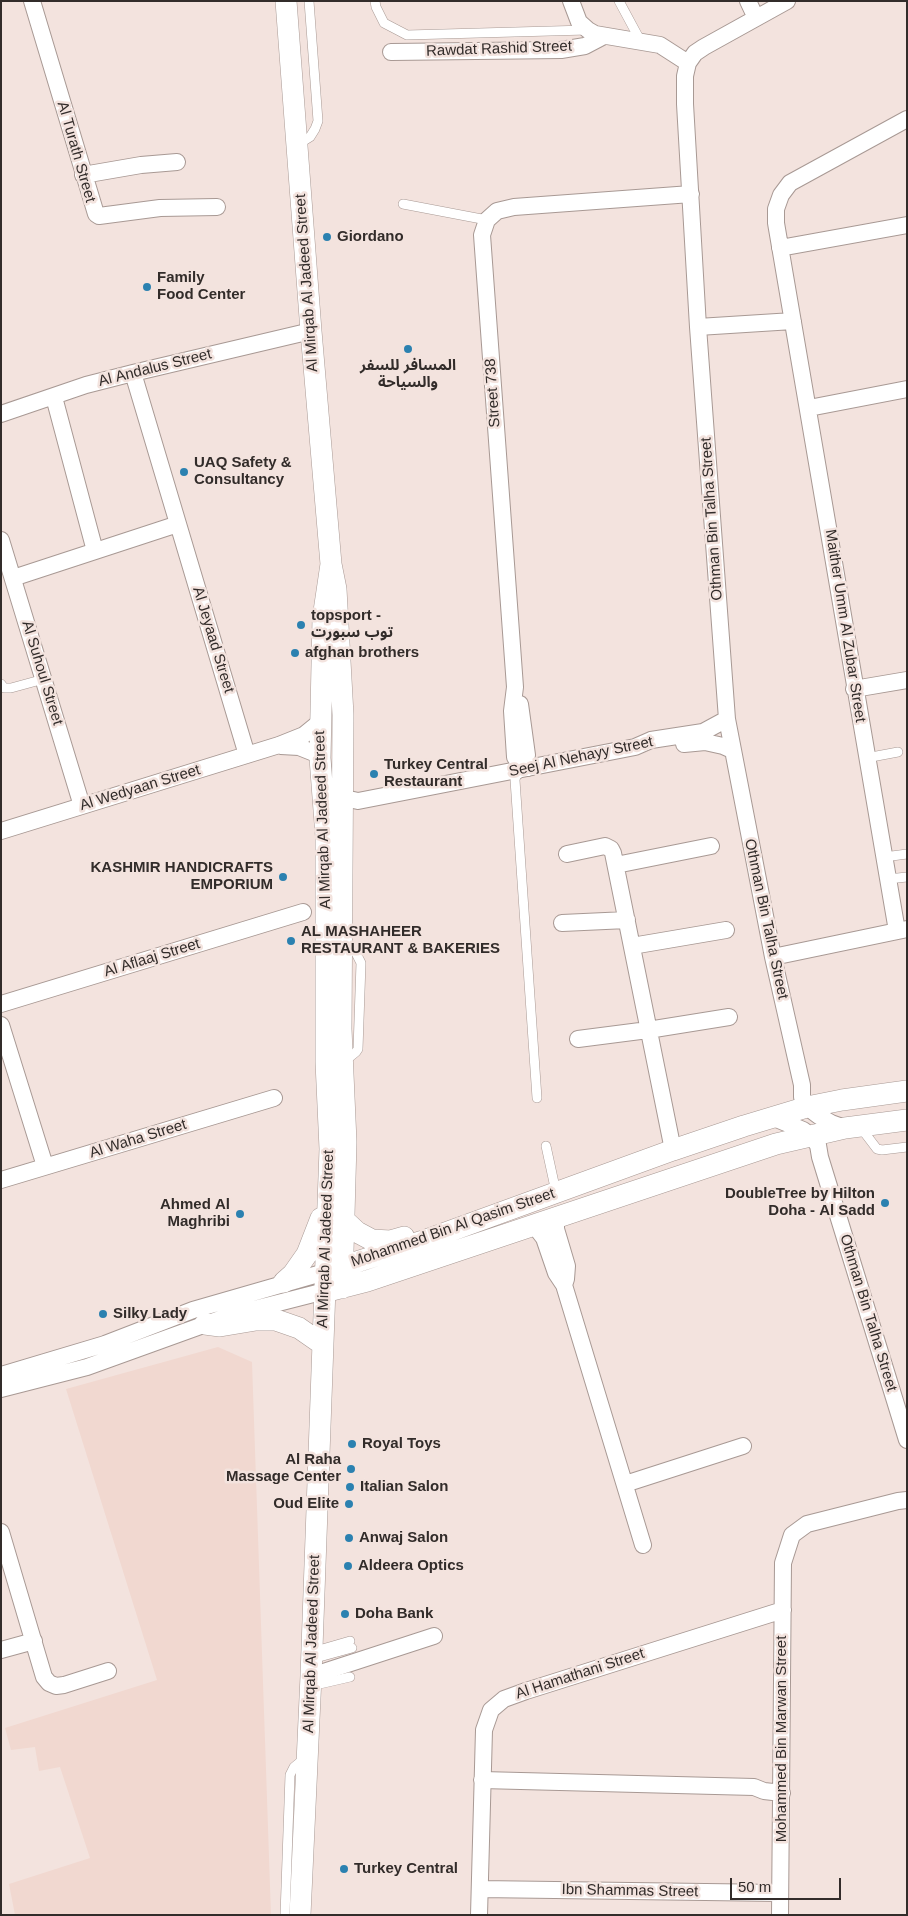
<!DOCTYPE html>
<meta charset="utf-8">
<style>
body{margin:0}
#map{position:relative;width:908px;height:1916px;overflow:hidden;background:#f3e3de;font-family:Helvetica,sans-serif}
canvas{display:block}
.frame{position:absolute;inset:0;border:2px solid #322c2a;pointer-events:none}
.scale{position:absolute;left:730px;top:1878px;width:111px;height:22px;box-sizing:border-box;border:2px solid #322c2a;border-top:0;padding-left:6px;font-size:15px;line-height:18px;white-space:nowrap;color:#322c2a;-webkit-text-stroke:4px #f3e3de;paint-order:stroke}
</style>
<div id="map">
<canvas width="908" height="1916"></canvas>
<div class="frame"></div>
<div class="scale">50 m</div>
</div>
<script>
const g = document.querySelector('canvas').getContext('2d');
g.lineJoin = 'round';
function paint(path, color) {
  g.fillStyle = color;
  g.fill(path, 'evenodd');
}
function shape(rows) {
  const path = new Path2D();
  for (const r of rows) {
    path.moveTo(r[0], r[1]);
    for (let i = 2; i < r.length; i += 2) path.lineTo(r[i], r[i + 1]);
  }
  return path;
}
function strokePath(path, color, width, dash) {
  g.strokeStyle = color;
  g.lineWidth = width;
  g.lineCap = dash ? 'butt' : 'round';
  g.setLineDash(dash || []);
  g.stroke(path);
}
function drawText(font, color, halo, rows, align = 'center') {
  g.font = font + ' Helvetica,"Noto Sans Arabic",sans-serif';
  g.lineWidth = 5;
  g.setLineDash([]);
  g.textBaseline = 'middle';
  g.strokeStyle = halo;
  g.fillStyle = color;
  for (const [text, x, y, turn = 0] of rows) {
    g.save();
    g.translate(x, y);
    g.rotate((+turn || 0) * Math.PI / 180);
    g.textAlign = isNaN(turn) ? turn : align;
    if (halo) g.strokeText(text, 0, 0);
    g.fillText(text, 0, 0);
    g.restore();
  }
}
const built = shape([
 [218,1347,252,1362,271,1915,15,1915,9,1884,90,1858,60,1767,39,1771,35,1747,11,1750,5,1728,157,1680,66,1389]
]);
const service = shape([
 [375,1,376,7,384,23,407,35,587,30],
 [619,1,640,40],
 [297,145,310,137,315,129,318,121,309,1],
 [403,204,487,220],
 [1,684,4,688,11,688,44,679],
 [866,758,898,752],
 [517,771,515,780,537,1098],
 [884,857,907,854],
 [888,879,907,877],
 [344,942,356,953,361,963,358,1049,356,1052,345,1061],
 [861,1128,877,1149,882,1150,907,1147],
 [546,1146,556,1192],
 [312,1652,350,1641],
 [312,1659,352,1648],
 [311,1686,350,1677],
 [285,1915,290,1775,294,1767,305,1758]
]);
const minor = shape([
 [32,1,96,214,99,216,160,208,217,207],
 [571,1,579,22,588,30,595,34,660,45,688,63],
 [748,1,756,18],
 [787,1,704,47,695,53,688,63,685,76,685,104,698,327,727,719,773,957,802,1085,802,1097,807,1107,819,1116,831,1123,845,1128],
 [391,52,561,50,585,46,604,36],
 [83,175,141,165,177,162],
 [780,248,907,225],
 [698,327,793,321],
 [133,373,247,755],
 [54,397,95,551],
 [809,408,907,389],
 [1,414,86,385,133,373,311,331],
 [1,540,82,806],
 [13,578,178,524],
 [854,689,907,680],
 [684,744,705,742,723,746,732,750],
 [281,746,299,747,314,753,320,758],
 [528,768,519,763,515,757,512,711,515,687,482,235,487,220,497,211,514,207,691,194],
 [517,771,523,765,527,755,520,704],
 [344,798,358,801,635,747,651,740,703,732,727,719],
 [1,831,279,745,304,735,320,722],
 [567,854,605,846,611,849,613,853,673,1150],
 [616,865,711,846],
 [562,923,627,920],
 [897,931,776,223,776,209,781,195,790,183,907,119],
 [632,946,726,930],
 [773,957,907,929],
 [1,1004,303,912],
 [1,1025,45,1166],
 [578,1039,648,1030,729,1017],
 [774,1118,803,1130,811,1136,818,1145,820,1157,907,1440],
 [1,1180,274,1098],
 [556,1217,556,1229,567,1266,566,1279,564,1285],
 [534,1225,544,1238,556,1273,564,1285,643,1545],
 [1,1375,105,1344,193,1310,325,1272],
 [1,1389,87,1367,231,1315,325,1291],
 [625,1484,743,1446],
 [1,1532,44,1677,49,1683,56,1686,64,1685,108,1671],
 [1,1650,34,1641],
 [311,1676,434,1636],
 [482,1780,754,1787,764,1791,782,1793],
 [480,1889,780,1893],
 [479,1915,484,1730,491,1710,504,1699,526,1691,783,1610],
 [780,1915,783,1563,792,1535,807,1524,898,1501,907,1500]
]);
const tertiary = shape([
 [286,1,311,331,331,564,336,589,343,715,341,1029,346,1142,342,1288],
 [343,1219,357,1232,372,1240,390,1241,404,1237],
 [331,1270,423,1241,673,1150,744,1126,807,1107,842,1100,907,1091],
 [284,1282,293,1274,307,1254,321,1218],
 [328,1291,367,1281,776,1144,845,1128,907,1120],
 [205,1324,220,1326,256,1320,276,1320,299,1328,322,1344],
 [300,1915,311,1676,330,1149,326,1062,326,836,320,758,323,618,331,564]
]);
const markers = [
 [327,237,5,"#2b81b0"],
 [147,287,5,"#2b81b0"],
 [408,349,5,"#2b81b0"],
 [184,472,5,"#2b81b0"],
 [301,625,5,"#2b81b0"],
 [295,653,5,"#2b81b0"],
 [374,774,5,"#2b81b0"],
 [283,877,5,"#2b81b0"],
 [291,941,5,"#2b81b0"],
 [885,1203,5,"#2b81b0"],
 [240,1214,5,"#2b81b0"],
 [103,1314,5,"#2b81b0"],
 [352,1444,5,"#2b81b0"],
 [351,1469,5,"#2b81b0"],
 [350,1487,5,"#2b81b0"],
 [349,1504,5,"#2b81b0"],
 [349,1538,5,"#2b81b0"],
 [348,1566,5,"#2b81b0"],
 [345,1614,5,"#2b81b0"],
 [344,1869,5,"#2b81b0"]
];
const streetNames = [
 ["Rawdat Rashid Street",499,49,-2],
 ["Al Turath Street",76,152,74],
 ["Al Mirqab Al Jadeed Street",307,283,-94],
 ["Al Andalus Street",155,368,-14],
 ["Street 738",493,393,-94],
 ["Othman Bin Talha Street",712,519,-94],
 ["Maither Umm Al Zubar Street",845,626,81],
 ["Al Jeyaad Street",213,640,73],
 ["Al Suhoul Street",42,673,73],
 ["Seej Al Nehayy Street",581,757,-12],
 ["Al Wedyaan Street",140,788,-17],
 ["Al Mirqab Al Jadeed Street",323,820,-92],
 ["Othman Bin Talha Street",766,919,78],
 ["Al Aflaaj Street",152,958,-17],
 ["Al Waha Street",138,1139,-17],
 ["Mohammed Bin Al Qasim Street",453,1228,-19],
 ["Al Mirqab Al Jadeed Street",326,1239,-88],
 ["Othman Bin Talha Street",868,1313,73],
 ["Al Mirqab Al Jadeed Street",312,1644,-88],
 ["Al Hamathani Street",580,1674,-18],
 ["Mohammed Bin Marwan Street",782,1739,-90],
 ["Ibn Shammas Street",630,1891,1]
];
const poiNames = [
 ["Giordano",337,237],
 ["Family",157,278],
 ["Food Center",157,295],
 ["المسافر للسفر",408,366,"center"],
 ["والسياحة",408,383,"center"],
 ["UAQ Safety &",194,463],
 ["Consultancy",194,480],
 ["topsport -",311,616],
 ["توب سبورت",311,633],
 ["afghan brothers",305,653],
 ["Turkey Central",384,765],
 ["Restaurant",384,782],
 ["KASHMIR HANDICRAFTS",273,868,"right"],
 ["EMPORIUM",273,885,"right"],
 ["AL MASHAHEER",301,932],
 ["RESTAURANT & BAKERIES",301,949],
 ["DoubleTree by Hilton",875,1194,"right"],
 ["Doha - Al Sadd",875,1211,"right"],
 ["Ahmed Al",230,1205,"right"],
 ["Maghribi",230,1222,"right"],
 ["Silky Lady",113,1314],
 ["Royal Toys",362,1444],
 ["Al Raha",341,1460,"right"],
 ["Massage Center",341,1477,"right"],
 ["Italian Salon",360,1487],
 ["Oud Elite",339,1504,"right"],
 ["Anwaj Salon",359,1538],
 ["Aldeera Optics",358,1566],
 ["Doha Bank",355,1614],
 ["Turkey Central",354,1869]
];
paint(built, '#f1d8d0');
strokePath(service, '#a89994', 10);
strokePath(minor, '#a89994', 18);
strokePath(tertiary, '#a89994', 22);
strokePath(service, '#fff', 9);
strokePath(minor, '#fff', 16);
strokePath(tertiary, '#fff', 21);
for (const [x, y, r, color] of markers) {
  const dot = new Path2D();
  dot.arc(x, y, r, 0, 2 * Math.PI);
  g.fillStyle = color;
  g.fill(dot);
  strokePath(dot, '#f3e3de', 2);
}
drawText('15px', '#322c2a', '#f3e3de', streetNames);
drawText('bold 15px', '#322c2a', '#f3e3de', poiNames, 'left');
</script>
